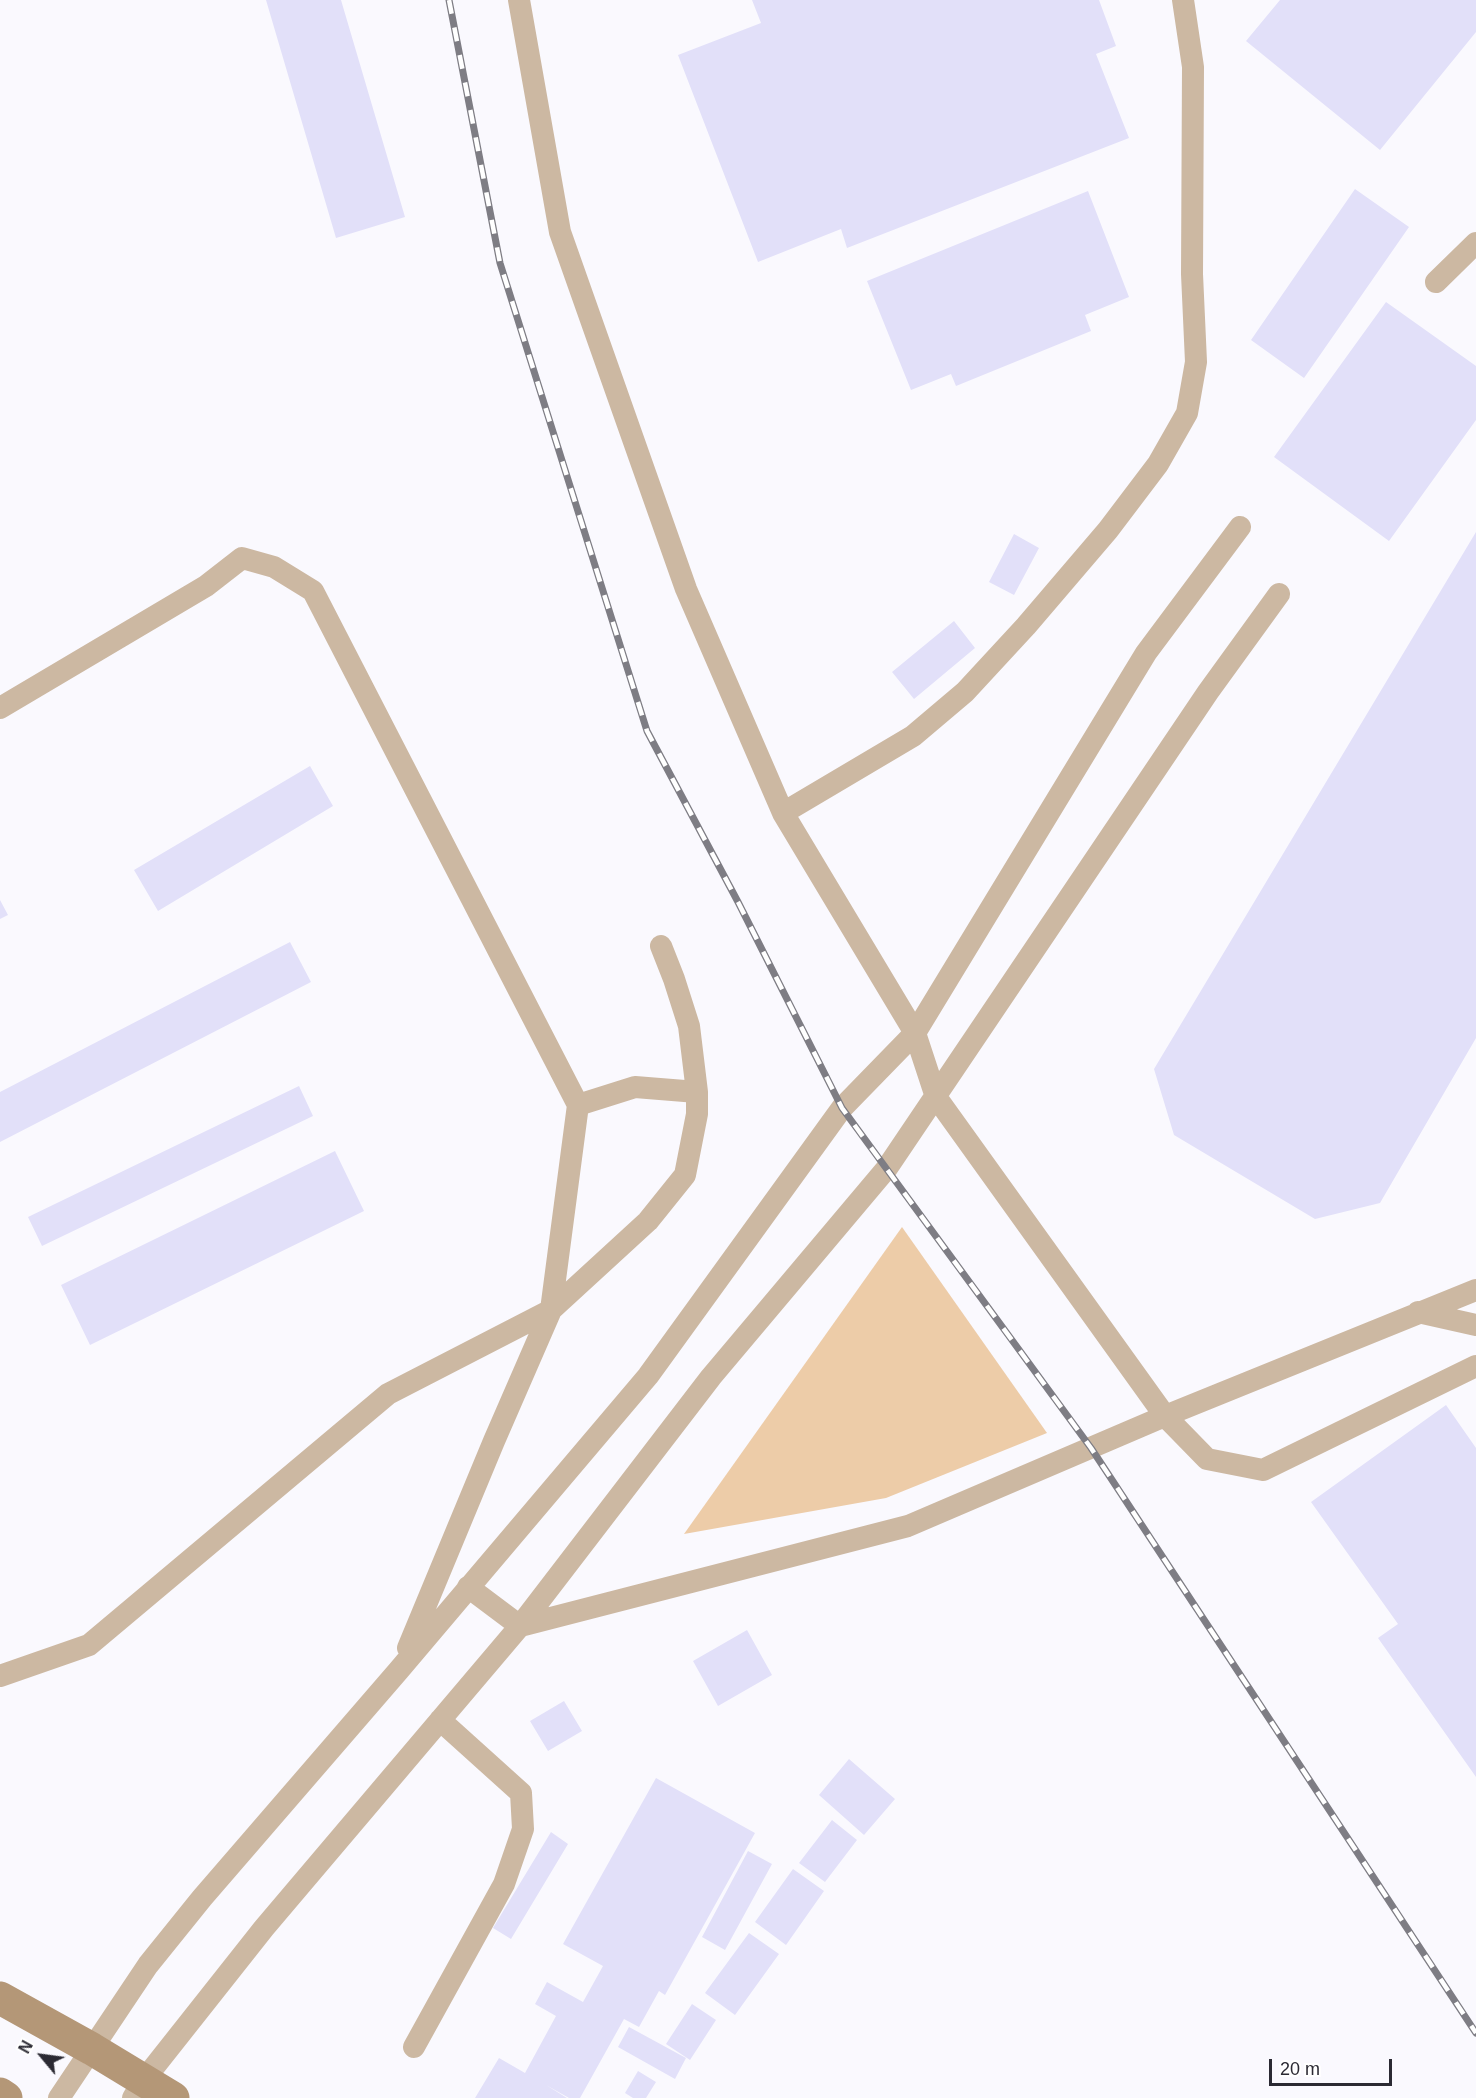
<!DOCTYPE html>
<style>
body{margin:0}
#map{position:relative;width:1476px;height:2098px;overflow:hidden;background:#faf9fe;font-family:Arial,sans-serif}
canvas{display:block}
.north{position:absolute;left:12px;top:2026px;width:60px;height:60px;-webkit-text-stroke:4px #fff;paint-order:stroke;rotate:299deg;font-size:16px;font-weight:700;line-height:24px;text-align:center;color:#2b2a33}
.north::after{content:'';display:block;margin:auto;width:21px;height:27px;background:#2b2a33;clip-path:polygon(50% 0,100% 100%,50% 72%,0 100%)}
.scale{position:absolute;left:1269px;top:2059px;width:123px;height:27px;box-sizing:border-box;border:3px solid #2b2a33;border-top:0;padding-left:8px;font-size:18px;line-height:21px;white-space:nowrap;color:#2b2a33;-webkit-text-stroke:4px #fff;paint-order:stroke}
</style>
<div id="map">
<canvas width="1476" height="2098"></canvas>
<div class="north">N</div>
<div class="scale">20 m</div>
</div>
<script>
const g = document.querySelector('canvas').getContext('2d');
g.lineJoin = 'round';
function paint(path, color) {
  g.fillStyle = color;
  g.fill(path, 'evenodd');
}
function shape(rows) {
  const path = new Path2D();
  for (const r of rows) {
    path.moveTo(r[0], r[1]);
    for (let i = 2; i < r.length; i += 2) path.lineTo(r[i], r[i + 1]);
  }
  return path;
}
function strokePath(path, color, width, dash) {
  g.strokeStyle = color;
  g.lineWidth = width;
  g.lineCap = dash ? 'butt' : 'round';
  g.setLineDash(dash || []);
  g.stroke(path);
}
const green = shape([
 [902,1227,1047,1433,886,1498,684,1534]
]);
const building = shape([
 [266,0,341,0,405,217,336,238],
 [752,0,1099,0,1116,46,1096,54,1129,138,847,248,841,229,758,262,678,55,761,23],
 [1280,0,1476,0,1476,32,1380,150,1246,41],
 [1355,189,1409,227,1304,378,1251,340],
 [1088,191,1129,297,1085,315,1091,331,956,386,951,374,911,390,867,281],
 [1386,302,1476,366,1476,420,1389,541,1274,457],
 [1476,532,1476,1038,1380,1203,1315,1219,1174,1135,1154,1069],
 [1014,534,1039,548,1014,595,989,582],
 [954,621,975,648,914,699,892,672],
 [310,766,333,806,158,911,134,870],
 [0,900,8,915,0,919],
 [290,942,311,982,0,1142,0,1092],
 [299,1086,313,1116,42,1246,28,1217],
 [335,1151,364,1211,90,1345,61,1285],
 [1446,1405,1476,1448,1476,1777,1378,1638,1398,1624,1311,1502],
 [747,1630,772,1675,718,1706,693,1661],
 [564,1701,582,1731,548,1751,530,1721],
 [849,1759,895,1799,864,1835,819,1795],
 [656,1778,755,1833,665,1995,659,1991,639,2027,624,2019,580,2098,569,2098,546,2085,567,2098,475,2098,499,2058,525,2073,556,2016,535,2004,547,1982,583,2002,603,1966,563,1944],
 [832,1820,857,1840,825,1882,799,1863],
 [551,1832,568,1844,511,1939,493,1928],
 [748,1851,772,1864,725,1950,702,1937],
 [793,1869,824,1891,786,1945,755,1922],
 [749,1933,779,1954,735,2015,705,1993],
 [692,2004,716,2020,690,2060,666,2044],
 [629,2027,686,2058,675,2079,618,2047],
 [638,2071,656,2082,646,2098,633,2098,625,2093]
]);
const lane = shape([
 [519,0,560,232,686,589,783,813,915,1033,936,1097,1165,1416,1207,1459,1263,1470,1476,1366],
 [1436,282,1476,243],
 [0,708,206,586,242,558,274,567,313,591,578,1105,551,1310,494,1441,408,1648],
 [783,813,913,736,965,692,1026,626,1108,530,1158,464,1187,413,1196,362,1192,274,1193,67,1183,0],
 [578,1105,635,1087,697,1092],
 [1418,1312,1476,1325],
 [468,1587,520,1626,908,1526,1165,1416,1476,1290],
 [0,1676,89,1645,388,1394,551,1310,648,1221,685,1175,697,1114,697,1092,689,1026,674,979,661,946],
 [414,2047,504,1884,523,1829,521,1793,440,1720],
 [59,2098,148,1965,202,1898,399,1670,648,1376,842,1108,915,1033,1146,653,1240,527],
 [133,2098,143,2081,264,1928,520,1626,711,1377,887,1168,1208,692,1279,594]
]);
const secondary = shape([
 [0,1998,92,2049,173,2098],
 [0,2094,6,2098]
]);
const rail = shape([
 [449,0,500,263,647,731,738,902,842,1108,1091,1448,1476,2033]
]);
paint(green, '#edcca8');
paint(building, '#e2e0f9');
strokePath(lane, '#ccb8a2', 22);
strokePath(secondary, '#b49777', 33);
strokePath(rail, '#7e7d84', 7);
strokePath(rail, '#fff', 4.5, [14]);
</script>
